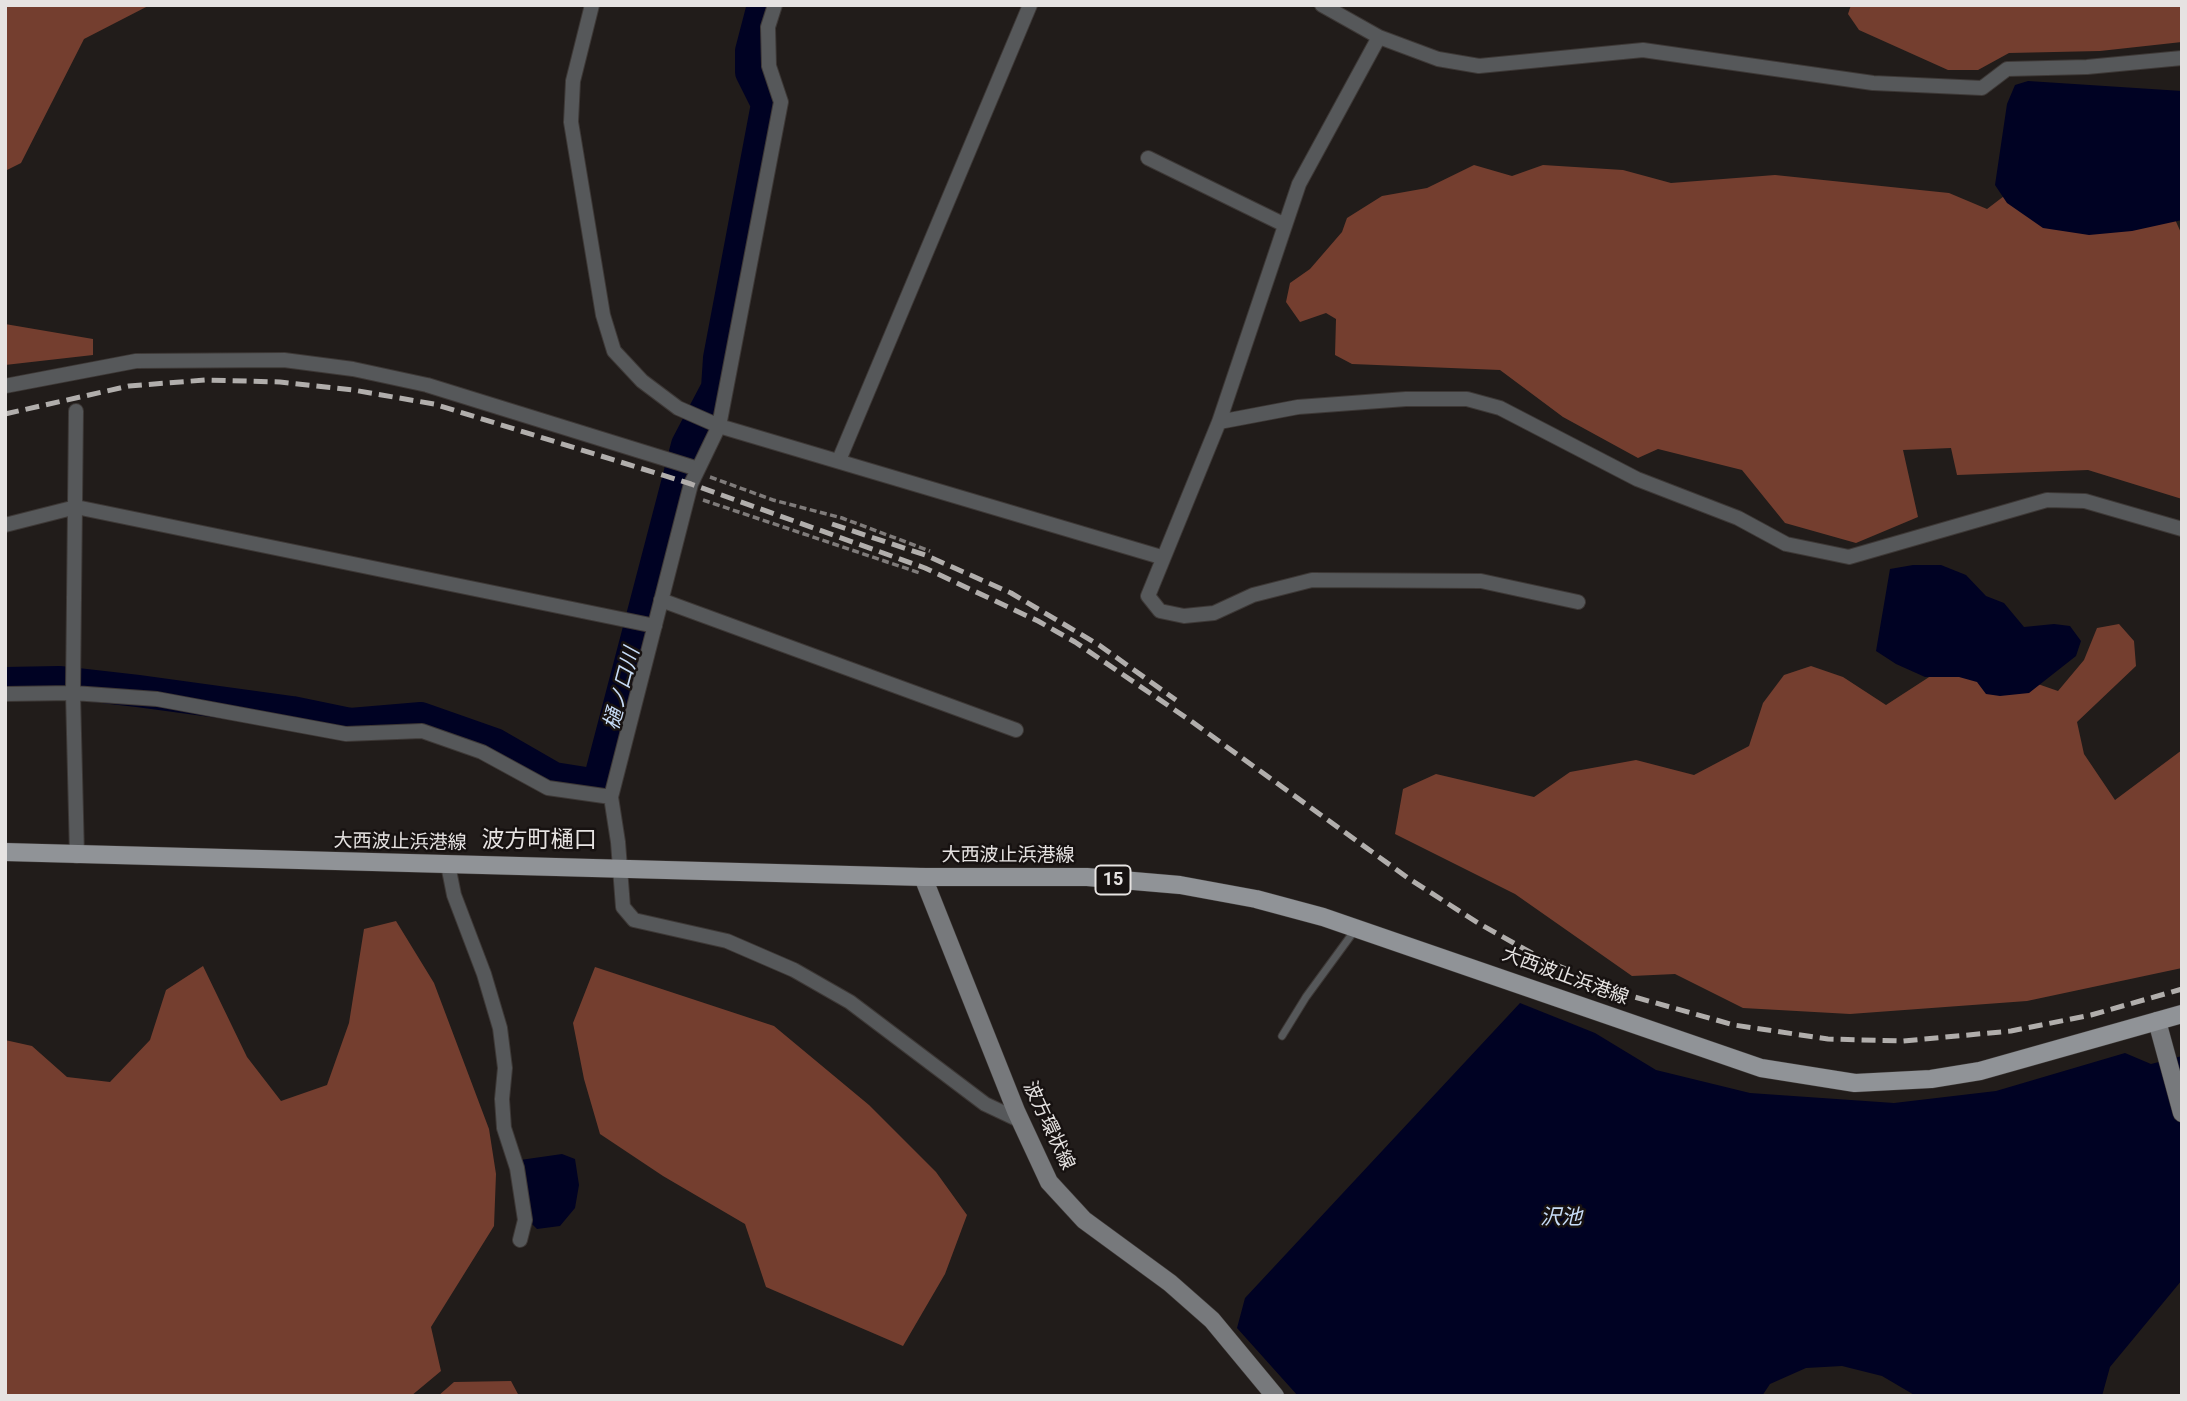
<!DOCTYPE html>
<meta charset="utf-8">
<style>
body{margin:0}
#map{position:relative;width:2187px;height:1401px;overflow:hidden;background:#211c1a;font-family:Roboto,sans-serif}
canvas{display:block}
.frame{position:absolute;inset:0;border:7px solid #e6e3e2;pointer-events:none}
</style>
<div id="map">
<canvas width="2187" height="1401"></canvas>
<div class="frame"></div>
</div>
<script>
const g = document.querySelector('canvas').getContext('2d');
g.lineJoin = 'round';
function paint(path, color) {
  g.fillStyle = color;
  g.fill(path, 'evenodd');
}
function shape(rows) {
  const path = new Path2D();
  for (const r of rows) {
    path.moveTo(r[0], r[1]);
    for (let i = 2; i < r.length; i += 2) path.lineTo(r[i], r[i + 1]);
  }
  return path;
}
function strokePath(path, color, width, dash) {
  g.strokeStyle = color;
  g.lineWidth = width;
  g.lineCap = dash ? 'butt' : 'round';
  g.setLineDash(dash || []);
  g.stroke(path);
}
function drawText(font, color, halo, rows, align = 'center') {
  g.font = font + ' Roboto,"Noto Sans JP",sans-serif';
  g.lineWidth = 5;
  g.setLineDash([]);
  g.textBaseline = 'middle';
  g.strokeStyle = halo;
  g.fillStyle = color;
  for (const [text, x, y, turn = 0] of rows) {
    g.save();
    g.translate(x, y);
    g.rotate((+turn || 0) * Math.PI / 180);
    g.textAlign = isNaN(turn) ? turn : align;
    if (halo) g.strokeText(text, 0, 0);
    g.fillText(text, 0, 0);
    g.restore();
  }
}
const forest = shape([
 [5,5,150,5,84,39,21,163,5,171],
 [1851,5,2182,5,2182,42,2100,51,2009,53,1978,70,1948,70,1859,30,1848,14],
 [1474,165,1512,176,1543,165,1623,170,1671,183,1775,175,1949,193,1987,209,2012,190,2169,206,2182,235,2182,499,2088,470,1957,475,1951,448,1903,450,1918,517,1856,543,1785,523,1742,470,1658,449,1638,458,1563,417,1500,370,1352,364,1335,355,1336,319,1326,313,1300,322,1286,302,1290,283,1310,269,1342,232,1347,218,1382,196,1427,188],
 [5,324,93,339,93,355,5,365],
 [2119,624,2134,641,2136,666,2077,722,2084,754,2115,800,2182,750,2182,968,2027,1001,1850,1014,1743,1008,1675,974,1632,976,1515,894,1395,834,1403,789,1436,774,1534,797,1570,772,1636,760,1694,775,1749,746,1763,703,1784,675,1811,666,1843,677,1886,705,1960,657,2058,691,2084,660,2097,628],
 [396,921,434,983,489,1129,496,1174,494,1226,431,1327,441,1371,411,1396,5,1396,5,1040,32,1046,67,1077,110,1082,150,1040,166,990,203,966,247,1057,281,1101,327,1085,349,1023,364,929],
 [595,967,774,1026,869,1105,936,1172,967,1215,945,1274,903,1346,766,1287,745,1224,663,1176,600,1134,584,1079,573,1023],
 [511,1381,519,1396,438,1396,454,1382]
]);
const water = shape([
 [2028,81,2182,91,2182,220,2132,231,2089,235,2043,228,2007,203,1995,185,2007,104,2015,85],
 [1913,565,1941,565,1966,575,1986,596,2004,603,2024,627,2054,624,2070,626,2081,641,2076,656,2029,693,2000,696,1986,694,1977,682,1959,677,1925,677,1896,664,1876,651,1890,569],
 [1520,1003,1595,1033,1656,1070,1750,1093,1894,1103,1996,1091,2125,1053,2151,1064,2182,1056,2182,1280,2110,1367,2102,1396,1916,1396,1882,1376,1842,1366,1806,1368,1770,1384,1762,1396,1298,1396,1237,1328,1245,1298],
 [562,1154,575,1159,579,1185,575,1208,560,1226,537,1229,528,1220,520,1160]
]);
const river = shape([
 [5,683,59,682,138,691,292,712,350,724,421,718,495,744,554,778,598,785,687,445,717,388,719,358,767,104,751,72,751,51,763,5]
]);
const path = shape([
 [710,477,773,500,842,518,930,551],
 [703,500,920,573]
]);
const lane = shape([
 [1282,1036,1306,997,1355,930]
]);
const street = shape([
 [592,5,573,81,571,122,603,315,614,351,642,381,678,408,719,426,1161,557],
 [775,5,768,27,769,66,781,102,719,426,691,484,611,797,618,842,623,907,634,920,727,941,794,970,850,1002,985,1104,1021,1121],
 [1322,5,1379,37,1438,59,1479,66,1643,50,1873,83,1982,88,2007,69,2087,67,2182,58],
 [1379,37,1299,184,1219,422,1148,596,1160,611,1184,616,1214,613,1253,595,1312,580,1481,581,1578,602],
 [1148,158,1285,225],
 [5,386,136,361,284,360,353,369,427,385,695,468],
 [76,411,73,693,77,856],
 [1219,422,1298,407,1406,399,1467,399,1500,408,1637,479,1738,518,1786,544,1849,557,2047,500,2085,501,2182,529],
 [839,460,1030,5],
 [5,525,76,507,655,626],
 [661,600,1016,730],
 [5,694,73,693,157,699,346,734,422,731,482,752,548,788,611,797],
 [448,865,454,895,484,974,500,1028,505,1068,502,1099,504,1128,517,1168,525,1220,520,1240]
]);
const secondary = shape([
 [923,877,1016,1111,1049,1182,1084,1220,1170,1283,1212,1320,1275,1396],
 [2157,1021,2182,1113]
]);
const primary = shape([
 [5,852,923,877,1087,877,1180,885,1256,899,1323,917,1761,1068,1855,1083,1931,1079,1980,1071,2182,1014]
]);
const rail = shape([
 [5,414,129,386,205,380,280,382,353,390,434,404,691,484,925,568,1038,621,1075,642,1191,721,1408,878,1478,923,1544,960,1631,996,1734,1025,1828,1039,1903,1041,2011,1031,2091,1015,2182,989],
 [832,524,925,555,1011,593,1099,645,1176,700]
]);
const shields = [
 [1113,880,35]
];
const shieldNames = [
 ["15",1113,880]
];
const streetNames = [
 ["大西波止浜港線",400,843,1],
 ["大西波止浜港線",1008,856],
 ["大西波止浜港線",1565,977,20],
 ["波方環状線",1048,1126,65]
];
const waterNames = [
 ["樋ノ口川",623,689,-75],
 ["沢池",1561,1219]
];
const quarterNames = [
 ["波方町樋口",539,841]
];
paint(forest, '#743e2f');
paint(water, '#000223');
strokePath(river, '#000223', 32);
strokePath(lane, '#3d3836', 9);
strokePath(street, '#3d3836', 16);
strokePath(secondary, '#3d3836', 19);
strokePath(primary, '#3d3836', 19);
strokePath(path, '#7f7b7a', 3.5, [7, 3.5]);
strokePath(lane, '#56585a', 7);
strokePath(street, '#56585a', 14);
strokePath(secondary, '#77797c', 18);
strokePath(primary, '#909397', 18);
strokePath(rail, '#b1aeac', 5, [14, 7]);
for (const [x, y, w] of shields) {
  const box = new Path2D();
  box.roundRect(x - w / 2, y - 14.5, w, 29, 5);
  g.fillStyle = '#171211';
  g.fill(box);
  strokePath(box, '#e6e3e2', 2);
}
drawText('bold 18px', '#e6e3e2', null, shieldNames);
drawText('19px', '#e6e3e2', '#171211', streetNames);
drawText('italic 21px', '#c7dcf7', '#171211', waterNames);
drawText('23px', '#e6e3e2', '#171211', quarterNames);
</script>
